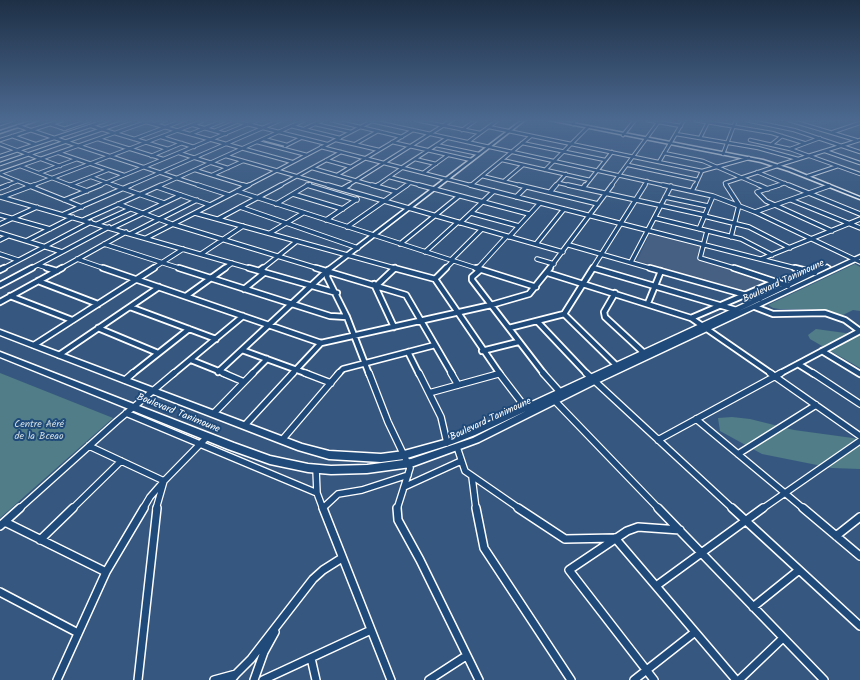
<!DOCTYPE html>
<meta charset="utf-8">
<style>
body{margin:0}
canvas{display:block;background:#36577f}
</style>
<canvas width="860" height="680"></canvas>
<script>
const g = document.querySelector('canvas').getContext('2d');
g.lineJoin = 'round';
function paint(path, color) {
  g.fillStyle = color;
  g.fill(path, 'evenodd');
}
function shape(rows) {
  const path = new Path2D();
  for (const r of rows) {
    path.moveTo(r[0], r[1]);
    for (let i = 2; i < r.length; i += 2) path.lineTo(r[i], r[i + 1]);
  }
  return path;
}
function strokePath(path, color, width, dash) {
  g.strokeStyle = color;
  g.lineWidth = width;
  g.lineCap = dash ? 'butt' : 'round';
  g.setLineDash(dash || []);
  g.stroke(path);
}
function drawText(font, color, halo, rows, align = 'center') {
  g.font = font + ' Kalam,sans-serif';
  g.lineWidth = 4;
  g.setLineDash([]);
  g.textBaseline = 'middle';
  g.strokeStyle = halo;
  g.fillStyle = color;
  for (const [text, x, y, turn = 0] of rows) {
    g.save();
    g.translate(x, y);
    g.rotate((+turn || 0) * Math.PI / 180);
    g.textAlign = isNaN(turn) ? turn : align;
    if (halo) g.strokeText(text, 0, 0);
    g.fillText(text, 0, 0);
    g.restore();
  }
}
const built = shape([
 [795,120,838,120,819,127],
 [650,233,702,245,698,259,754,274,765,282,744,291,637,261]
]);
const green = shape([
 [855,264,860,267,860,311,853,310,841,316,816,309,779,309,773,308,768,305],
 [816,329,860,335,860,368,810,339,808,335],
 [0,373,113,418,0,518],
 [732,417,750,419,794,430,860,439,860,469,832,468,762,454,720,431,718,418]
]);
const streetFar4 = shape([
 [139,120,292,162],
 [231,120,327,144],
 [331,120,402,137],
 [367,120,667,186],
 [416,120,480,133],
 [647,120,681,126],
 [695,120,772,133,804,143],
 [746,120,794,130,860,152],
 [789,120,856,140],
 [0,124,12,120],
 [50,124,65,129],
 [155,124,166,120],
 [315,124,351,132],
 [573,124,576,120],
 [193,125,226,134],
 [18,126,201,186],
 [91,126,168,149],
 [291,126,340,138],
 [489,127,702,171,749,158],
 [64,129,90,120],
 [304,129,323,120],
 [462,130,476,120],
 [214,131,236,122],
 [833,132,860,123],
 [190,134,225,120],
 [676,134,758,148,798,159],
 [623,135,635,120],
 [12,136,35,144],
 [161,137,194,147],
 [700,138,708,122],
 [98,139,163,159],
 [134,139,184,120],
 [264,139,287,145],
 [0,140,63,120],
 [336,140,379,150],
 [750,140,790,149,860,174],
 [257,142,307,155],
 [392,142,471,160],
 [468,142,498,120],
 [522,143,605,160],
 [0,144,60,166],
 [355,144,378,131],
 [772,144,782,136],
 [436,145,479,154],
 [285,146,301,138],
 [321,147,474,186],
 [790,149,820,138],
 [825,151,860,163],
 [59,153,124,175],
 [179,153,228,168],
 [664,153,703,161,761,186],
 [723,154,736,120],
 [0,156,108,120],
 [151,156,182,143],
 [226,156,331,186],
 [415,159,436,164],
 [326,160,351,167],
 [502,160,590,180],
 [659,162,684,120],
 [0,164,129,120],
 [628,165,698,180],
 [779,165,860,140],
 [20,166,73,186],
 [312,168,375,186],
 [401,168,447,138],
 [195,170,247,186],
 [545,170,588,127],
 [757,172,791,186],
 [0,173,152,120],
 [39,173,77,159],
 [423,173,448,155],
 [0,174,30,186],
 [212,175,243,161],
 [337,175,413,130],
 [482,176,523,186],
 [808,176,838,166],
 [91,177,116,186],
 [389,177,423,186],
 [504,181,523,165],
 [559,183,572,186],
 [70,185,108,170],
 [307,185,310,186],
 [471,185,531,136],
 [5,186,18,181],
 [31,186,205,120],
 [98,186,258,120],
 [129,186,281,120],
 [159,186,305,120],
 [247,186,372,121],
 [279,186,341,152],
 [307,186,310,184],
 [347,186,452,120],
 [376,186,402,168],
 [406,186,410,183],
 [555,186,566,174],
 [585,186,612,152],
 [611,186,660,120],
 [644,186,647,181],
 [695,186,702,171],
 [727,186,725,183,777,166],
 [776,186,785,183]
]);
const streetFar3 = shape([
 [27,185,82,207],
 [71,185,87,191],
 [113,185,164,203],
 [198,185,229,195],
 [243,185,247,186],
 [307,185,357,200],
 [328,185,563,252],
 [372,185,397,192],
 [419,185,529,214],
 [470,185,799,269],
 [519,185,598,204],
 [568,185,704,215],
 [663,185,713,196,755,212,860,262],
 [726,185,739,205,731,237],
 [759,185,768,189],
 [779,185,757,192,766,201,832,231],
 [789,185,860,214],
 [376,186,378,185],
 [157,187,210,205],
 [0,188,8,185],
 [583,188,585,185],
 [342,189,349,185],
 [237,191,479,269],
 [692,191,695,185],
 [550,192,556,185],
 [293,194,343,209],
 [0,197,252,269],
 [2,197,34,185],
 [516,197,526,187],
 [665,197,708,206],
 [64,200,101,185],
 [791,200,860,228],
 [118,204,172,224,320,269],
 [276,204,308,185],
 [240,207,358,248],
 [755,212,829,186],
 [195,213,398,269],
 [471,213,519,226],
 [64,214,131,185],
 [0,215,50,229],
 [704,216,749,227,790,248],
 [655,218,741,239,772,255],
 [218,219,281,185],
 [83,220,161,185],
 [326,220,357,199],
 [460,223,494,191],
 [0,224,37,207],
 [97,224,130,209],
 [347,227,407,185],
 [112,228,181,195],
 [699,229,713,196],
 [707,231,700,258,737,269],
 [0,233,62,252],
 [270,233,303,213],
 [130,234,197,200],
 [509,237,540,203],
 [146,238,249,185],
 [0,240,8,236],
 [26,241,73,217],
 [104,244,182,269],
 [400,244,459,196],
 [536,244,564,209],
 [569,245,653,269],
 [425,252,458,222],
 [0,254,18,260],
 [201,254,243,226],
 [77,259,106,269],
 [537,259,554,264],
 [761,259,860,219],
 [451,260,482,229],
 [631,262,671,186],
 [38,265,50,269],
 [593,268,596,269],
 [2,269,91,222],
 [30,269,109,227],
 [60,269,126,232],
 [152,269,183,249],
 [224,269,232,263],
 [262,269,297,241],
 [445,269,453,261],
 [477,269,507,236],
 [549,269,612,185],
 [592,269,645,185]
]);
const streetFar2 = shape([
 [47,268,57,271],
 [103,268,321,343,491,305,529,294,550,268],
 [179,268,330,316,347,317],
 [249,268,337,293],
 [316,268,406,295,452,374],
 [394,268,435,279,500,374],
 [476,268,536,287],
 [593,268,736,310],
 [593,268,564,314,617,366],
 [650,268,760,299],
 [734,268,788,286],
 [795,268,815,273],
 [477,269,478,268],
 [0,270,4,268],
 [328,270,327,277,347,317,369,374],
 [480,270,472,277,472,280,544,374],
 [259,271,263,268],
 [548,273,691,318,772,374],
 [435,279,446,268],
 [38,281,98,304],
 [374,284,394,327],
 [0,285,32,268],
 [377,285,395,268],
 [244,289,264,273],
 [615,293,604,312,605,317,644,353],
 [10,296,72,320],
 [186,296,225,268],
 [0,302,62,268],
 [648,303,661,271],
 [130,307,216,339],
 [755,307,773,314,825,313,845,320,860,331],
 [691,318,777,281],
 [537,321,587,374],
 [98,328,158,353],
 [509,328,564,314],
 [34,345,154,268],
 [242,350,308,374],
 [482,351,518,342],
 [822,351,860,374],
 [408,352,419,374],
 [59,355,159,287],
 [191,360,226,374],
 [798,364,814,374],
 [218,372,328,270],
 [132,374,189,329],
 [173,374,243,316],
 [252,374,267,359],
 [292,374,321,343],
 [338,374,343,369,435,345],
 [496,374,498,374],
 [779,374,860,331]
]);
const streetFar1 = shape([
 [223,373,244,382],
 [305,373,331,383],
 [369,373,388,422,410,468,397,509],
 [419,373,441,417,447,443],
 [451,373,458,385],
 [499,373,525,407],
 [543,373,560,392],
 [586,373,733,509],
 [770,373,860,436],
 [813,373,860,404],
 [125,380,133,373],
 [429,393,498,374],
 [555,401,659,509],
 [126,413,317,493],
 [214,413,253,373],
 [696,419,804,509],
 [245,425,293,373],
 [282,440,339,373],
 [658,440,781,373],
 [89,446,164,481,150,497,143,509],
 [457,447,465,471,520,509],
 [738,454,816,405],
 [316,469,317,493,323,509],
 [472,477,476,509],
 [404,487,461,461],
 [323,508,338,494,362,490,408,475],
 [19,509,117,421,174,373],
 [72,509,121,461],
 [156,509,164,481,207,437],
 [762,509,860,441]
]);
const street = shape([
 [323,508,391,680],
 [397,508,398,520,420,560,479,680],
 [476,508,484,548,571,680],
 [518,508,565,539,615,538],
 [658,508,824,680],
 [732,508,860,626],
 [803,508,860,556],
 [5,522,106,572],
 [0,526,20,508],
 [836,536,860,517],
 [615,538,736,680],
 [40,540,73,508],
 [656,586,763,508],
 [0,592,78,633],
 [753,607,799,570],
 [311,658,316,680],
 [57,680,106,572,144,508],
 [138,680,157,508],
 [214,680,236,674,251,659,313,579,323,570,342,558],
 [231,680,236,674],
 [254,680,264,652,275,632],
 [263,680,371,630],
 [429,680,466,656],
 [634,680,695,632],
 [654,680,569,570,627,531,638,527,680,530],
 [739,680,783,638]
]);
const secondary = shape([
 [34,120,39,120,0,133,0,131,34,120],
 [522,120,525,120,330,271,326,271,326,269,522,120],
 [549,120,557,120,763,160,791,169,860,197,860,199,789,171,761,162,549,120]
]);
const primary = shape([
 [860,255,860,259,597,383,479,442,411,467,367,473,331,474,308,472,270,464,228,449,0,357,0,352,234,443,270,456,308,464,331,466,367,465,411,459,473,438,526,411,475,435,452,444,404,459,381,462,329,459,298,450,0,335,0,330,302,444,329,451,381,454,404,451,448,439,469,431,825,266,827,265,830,267,739,311,860,255]
]);
const streetNames = [
 ["Boulevard Tanimoune",784,282,-25],
 ["Boulevard Tanimoune",178,414,22],
 ["Boulevard Tanimoune",491,420,-25]
];
const parkNames = [
 ["Centre Aéré",39,425],
 ["de la Bceao",39,437]
];
paint(built, '#466083');
paint(green, '#507d87');
strokePath(streetFar4, '#fff', 4.5);
strokePath(streetFar3, '#fff', 5.5);
strokePath(streetFar2, '#fff', 8);
strokePath(streetFar1, '#fff', 8);
strokePath(street, '#fff', 10);
strokePath(secondary, '#fff', 3);
strokePath(primary, '#fff', 3);
strokePath(streetFar4, '#1f4a7a', 2.5);
strokePath(streetFar3, '#1f4a7a', 3.5);
strokePath(streetFar2, '#1f4a7a', 4.5);
strokePath(streetFar1, '#1f4a7a', 5.5);
strokePath(street, '#1f4a7a', 7);
paint(secondary, '#1f4a7a');
paint(primary, '#1f4a7a');
const sky = g.createLinearGradient(0, 0, 0, 216);
sky.addColorStop(0, '#1e3046');
sky.addColorStop(0.56, '#4c6990');
sky.addColorStop(1, '#4c699000');
g.fillStyle = sky;
g.fillRect(0, 0, 860, 216);
drawText('10px', '#fff', '#1f4a7a', streetNames);
drawText('10px', '#d3dee1', '#1f4a7a', parkNames);
</script>
